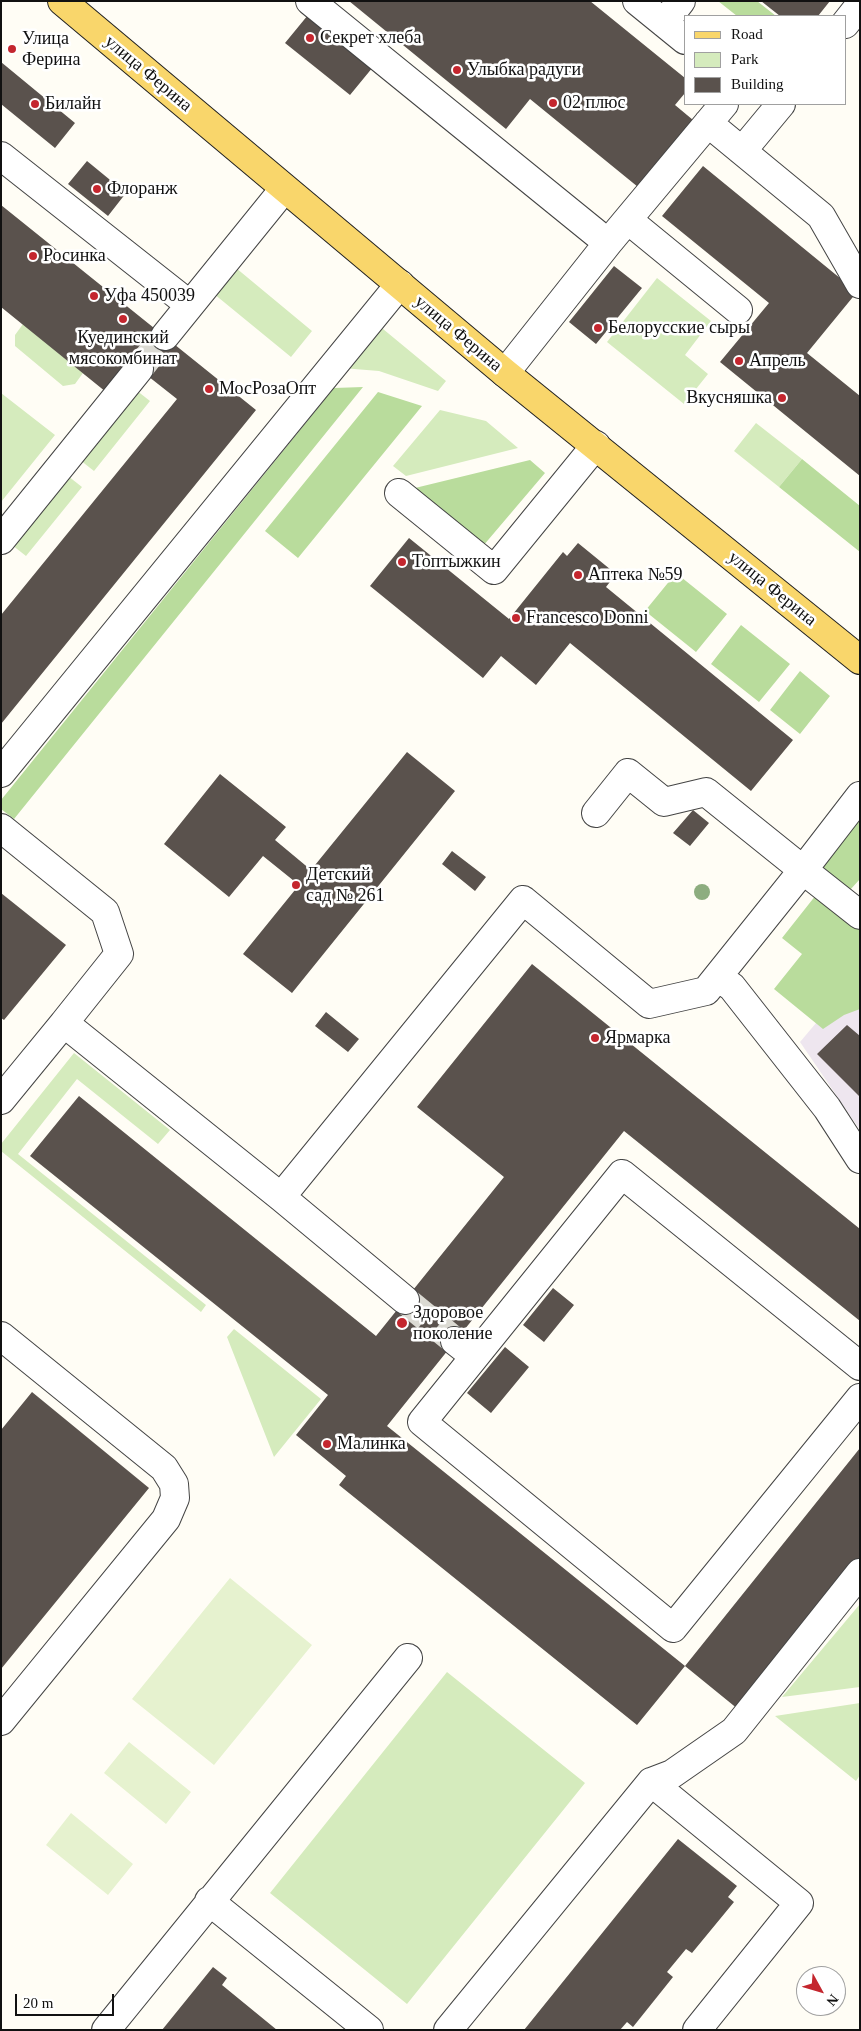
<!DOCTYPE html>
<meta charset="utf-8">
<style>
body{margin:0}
#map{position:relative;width:861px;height:2031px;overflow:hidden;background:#fffdf5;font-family:Georgia,serif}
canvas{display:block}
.frame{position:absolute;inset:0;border:2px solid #111;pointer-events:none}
.legend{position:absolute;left:684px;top:15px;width:162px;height:90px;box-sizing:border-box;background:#fff;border:1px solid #a0a0a0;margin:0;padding:6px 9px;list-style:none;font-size:15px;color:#111}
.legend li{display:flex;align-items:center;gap:10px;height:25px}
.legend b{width:25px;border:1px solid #a0a0a0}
.north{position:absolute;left:796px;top:1966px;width:50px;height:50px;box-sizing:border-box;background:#fff;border:1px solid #a0a0a0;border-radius:50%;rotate:129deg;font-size:14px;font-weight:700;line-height:20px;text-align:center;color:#111}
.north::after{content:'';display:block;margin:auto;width:18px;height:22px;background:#c4262e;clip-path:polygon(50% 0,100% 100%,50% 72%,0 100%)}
.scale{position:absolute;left:15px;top:1994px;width:99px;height:22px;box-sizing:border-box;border:2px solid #111;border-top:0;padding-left:6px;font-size:15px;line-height:18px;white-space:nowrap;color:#111;-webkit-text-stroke:4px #fff;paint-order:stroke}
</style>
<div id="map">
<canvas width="861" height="2031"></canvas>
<div class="frame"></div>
<ul class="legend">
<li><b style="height:6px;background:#f9d66b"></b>Road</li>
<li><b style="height:14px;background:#d5ebbd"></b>Park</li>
<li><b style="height:14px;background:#5a524d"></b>Building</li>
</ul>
<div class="north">N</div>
<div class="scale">20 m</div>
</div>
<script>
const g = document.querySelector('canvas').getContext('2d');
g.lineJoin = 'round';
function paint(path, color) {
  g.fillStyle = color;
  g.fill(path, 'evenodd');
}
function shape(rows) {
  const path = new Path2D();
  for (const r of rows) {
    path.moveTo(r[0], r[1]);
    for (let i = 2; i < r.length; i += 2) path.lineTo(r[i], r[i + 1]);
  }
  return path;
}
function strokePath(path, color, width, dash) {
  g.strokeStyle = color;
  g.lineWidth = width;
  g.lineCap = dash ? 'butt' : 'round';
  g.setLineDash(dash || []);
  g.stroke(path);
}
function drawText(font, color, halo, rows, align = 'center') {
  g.font = font + ' Georgia,serif';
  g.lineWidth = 5;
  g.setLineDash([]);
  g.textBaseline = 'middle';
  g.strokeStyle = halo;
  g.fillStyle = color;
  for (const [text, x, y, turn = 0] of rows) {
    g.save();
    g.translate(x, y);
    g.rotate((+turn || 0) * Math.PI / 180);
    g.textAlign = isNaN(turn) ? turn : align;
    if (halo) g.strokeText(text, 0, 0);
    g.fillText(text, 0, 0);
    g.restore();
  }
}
const industrial = shape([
 [854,978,860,983,860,1130,800,1042]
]);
const green = shape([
 [230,263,312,331,291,357,208,289],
 [657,278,711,321,685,355,708,374,684,404,607,342],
 [23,324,83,373,75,384,63,386,15,346,15,335],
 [377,324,446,381,438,391,379,371,342,368],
 [136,390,150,401,94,471,80,460],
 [1,393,55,435,1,502],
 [440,410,486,421,518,448,406,476,393,466],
 [756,423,802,459,779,487,734,451],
 [68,476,82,487,26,556,12,545],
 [74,1053,170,1130,158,1144,77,1079,18,1154,206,1305,201,1312,1,1151,1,1144],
 [234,1329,321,1399,274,1457,227,1337],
 [860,1604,860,1687,782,1697],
 [447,1672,585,1783,407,2004,270,1893],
 [860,1703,860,1775,856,1781,775,1716]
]);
const forest = shape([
 [718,1,757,1,776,16,737,16],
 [363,387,14,819,1,809,1,800,334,388],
 [378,392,422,406,298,558,265,531],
 [802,459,860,506,860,552,779,487],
 [530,460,545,473,483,546,415,488],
 [676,573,727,614,696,652,645,611],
 [741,625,790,664,759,702,711,664],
 [800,671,830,696,800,734,770,710],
 [860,817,860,879,850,890,820,866],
 [816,895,860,930,860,1009,844,1015,823,1029,774,989,802,954,782,938]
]);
const pitch = shape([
 [230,1578,312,1645,214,1765,132,1699],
 [129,1742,191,1792,166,1824,104,1773],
 [71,1813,133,1864,108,1895,46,1845]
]);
const building = shape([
 [349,1,590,1,685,78,685,93,675,105,693,120,638,187,530,99,506,129],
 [761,1,830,1,818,16,780,16],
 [308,15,373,67,350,95,285,43],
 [1,62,75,123,55,148,1,104],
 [87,161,126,193,108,216,68,184],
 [703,166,857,292,807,353,860,396,860,476,720,362,769,303,662,216],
 [1,205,256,410,1,724,1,615,177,399,139,369,106,392,1,307],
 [614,266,642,288,596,344,569,322],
 [409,538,509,619,563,552,567,556,578,543,616,574,606,587,793,740,751,791,570,643,536,685,501,656,483,678,370,586],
 [407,752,455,791,292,993,243,954,299,885,263,856,229,897,164,844,220,774,286,827,275,840,311,870],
 [693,810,709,823,690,846,673,833],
 [452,851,486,877,475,891,442,864],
 [1,893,66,945,4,1020,1,1018],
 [532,964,860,1229,860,1321,624,1131,387,1426,685,1666,637,1725,339,1485,346,1476,296,1435,328,1395,30,1156,79,1096,376,1336,504,1177,417,1107],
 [326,1012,359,1039,348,1052,315,1026],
 [847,1025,860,1036,860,1097,817,1054],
 [553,1288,574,1305,544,1342,523,1325],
 [505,1347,529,1367,491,1413,467,1393],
 [32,1392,149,1488,1,1669,1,1430],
 [860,1448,860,1570,744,1714,685,1666],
 [678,1839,737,1886,728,1897,734,1902,692,1953,686,1949,667,1972,673,1977,633,2027,627,2022,620,2030,524,2030],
 [213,1967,227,1978,222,1985,277,2030,162,2030]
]);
const minorTunnel = shape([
 [139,369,165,336],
 [405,1300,455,1341]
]);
const minor = shape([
 [310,1,608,243],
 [637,1,685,40],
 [664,23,681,1],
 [845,24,860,5],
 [708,123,821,216,860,284],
 [742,151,781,104],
 [1,156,190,305],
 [628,220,738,310],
 [165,336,284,189],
 [505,373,608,243,724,104],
 [399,493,494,570,596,445],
 [1,540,139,369],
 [1,773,400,284],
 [860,796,803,870,860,915],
 [1,828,105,912,119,954,64,1023,281,1197,405,1300],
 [718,977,732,987,827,1108,860,1159],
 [1,1100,64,1023],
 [281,1197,523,900,649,1004,706,991,803,870,706,792,664,802,628,773,596,813],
 [1,1336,164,1468,174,1484,175,1498,166,1519,1,1721],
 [455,1341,474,1356],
 [860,1366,622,1174,422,1422,673,1628,860,1398],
 [651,1782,672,1774,734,1731,860,1573],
 [209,1901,369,2030],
 [106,2030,408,1658],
 [448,2030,651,1782,799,1903,697,2030]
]);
const major = shape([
 [62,1,505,373,860,660]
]);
const trees = [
 [702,892]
];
const markers = [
 [310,38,5,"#c4262e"],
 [12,49,5,"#c4262e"],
 [457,70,5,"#c4262e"],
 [553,103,5,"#c4262e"],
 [35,104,5,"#c4262e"],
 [97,189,5,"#c4262e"],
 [33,256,5,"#c4262e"],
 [94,296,5,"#c4262e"],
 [123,319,5,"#c4262e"],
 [598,328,5,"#c4262e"],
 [739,361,5,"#c4262e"],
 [209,389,5,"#c4262e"],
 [782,398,5,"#c4262e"],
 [402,562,5,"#c4262e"],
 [578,575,5,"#c4262e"],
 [516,618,5,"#c4262e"],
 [296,885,5,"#c4262e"],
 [595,1038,5,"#c4262e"],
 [402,1323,6,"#c4262e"],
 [327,1444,5,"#c4262e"]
];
const poiNames = [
 ["Секрет хлеба",320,38],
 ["Улица",22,39],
 ["Ферина",22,60],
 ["Улыбка радуги",467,70],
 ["02 плюс",563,103],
 ["Билайн",45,104],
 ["Флоранж",107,189],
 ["Росинка",43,256],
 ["Уфа 450039",104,296],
 ["Белорусские сыры",608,328],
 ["Куединский",123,338,"center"],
 ["мясокомбинат",123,359,"center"],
 ["Апрель",749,361],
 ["МосРозаОпт",219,389],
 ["Вкусняшка",772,398,"right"],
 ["Топтыжкин",412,562],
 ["Аптека №59",588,575],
 ["Francesco Donni",526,618],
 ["Детский",306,875],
 ["сад № 261",306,896],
 ["Ярмарка",605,1038],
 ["Здоровое",413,1313],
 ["поколение",413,1334],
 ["Малинка",337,1444]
];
const streetNames = [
 ["улица Ферина",148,74,40],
 ["улица Ферина",458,334,40],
 ["улица Ферина",772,589,39]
];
paint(industrial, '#eee6ef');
paint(green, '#d5ebbd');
paint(forest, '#b9dc9c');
paint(pitch, '#e6f2cf');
paint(building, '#5a524d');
strokePath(minorTunnel, '#dbdad3', 28, [28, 14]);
strokePath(minor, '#444', 30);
strokePath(major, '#222', 30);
strokePath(minor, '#fff', 28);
strokePath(major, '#f9d66b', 28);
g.fillStyle = '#8dad7f';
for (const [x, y] of trees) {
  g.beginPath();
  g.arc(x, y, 8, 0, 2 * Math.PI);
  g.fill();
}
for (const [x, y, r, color] of markers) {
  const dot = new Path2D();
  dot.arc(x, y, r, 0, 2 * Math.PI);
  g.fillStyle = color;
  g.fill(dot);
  strokePath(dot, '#fff', 2);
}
drawText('18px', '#111', '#fff', poiNames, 'left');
drawText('18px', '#111', '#fff', streetNames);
</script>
